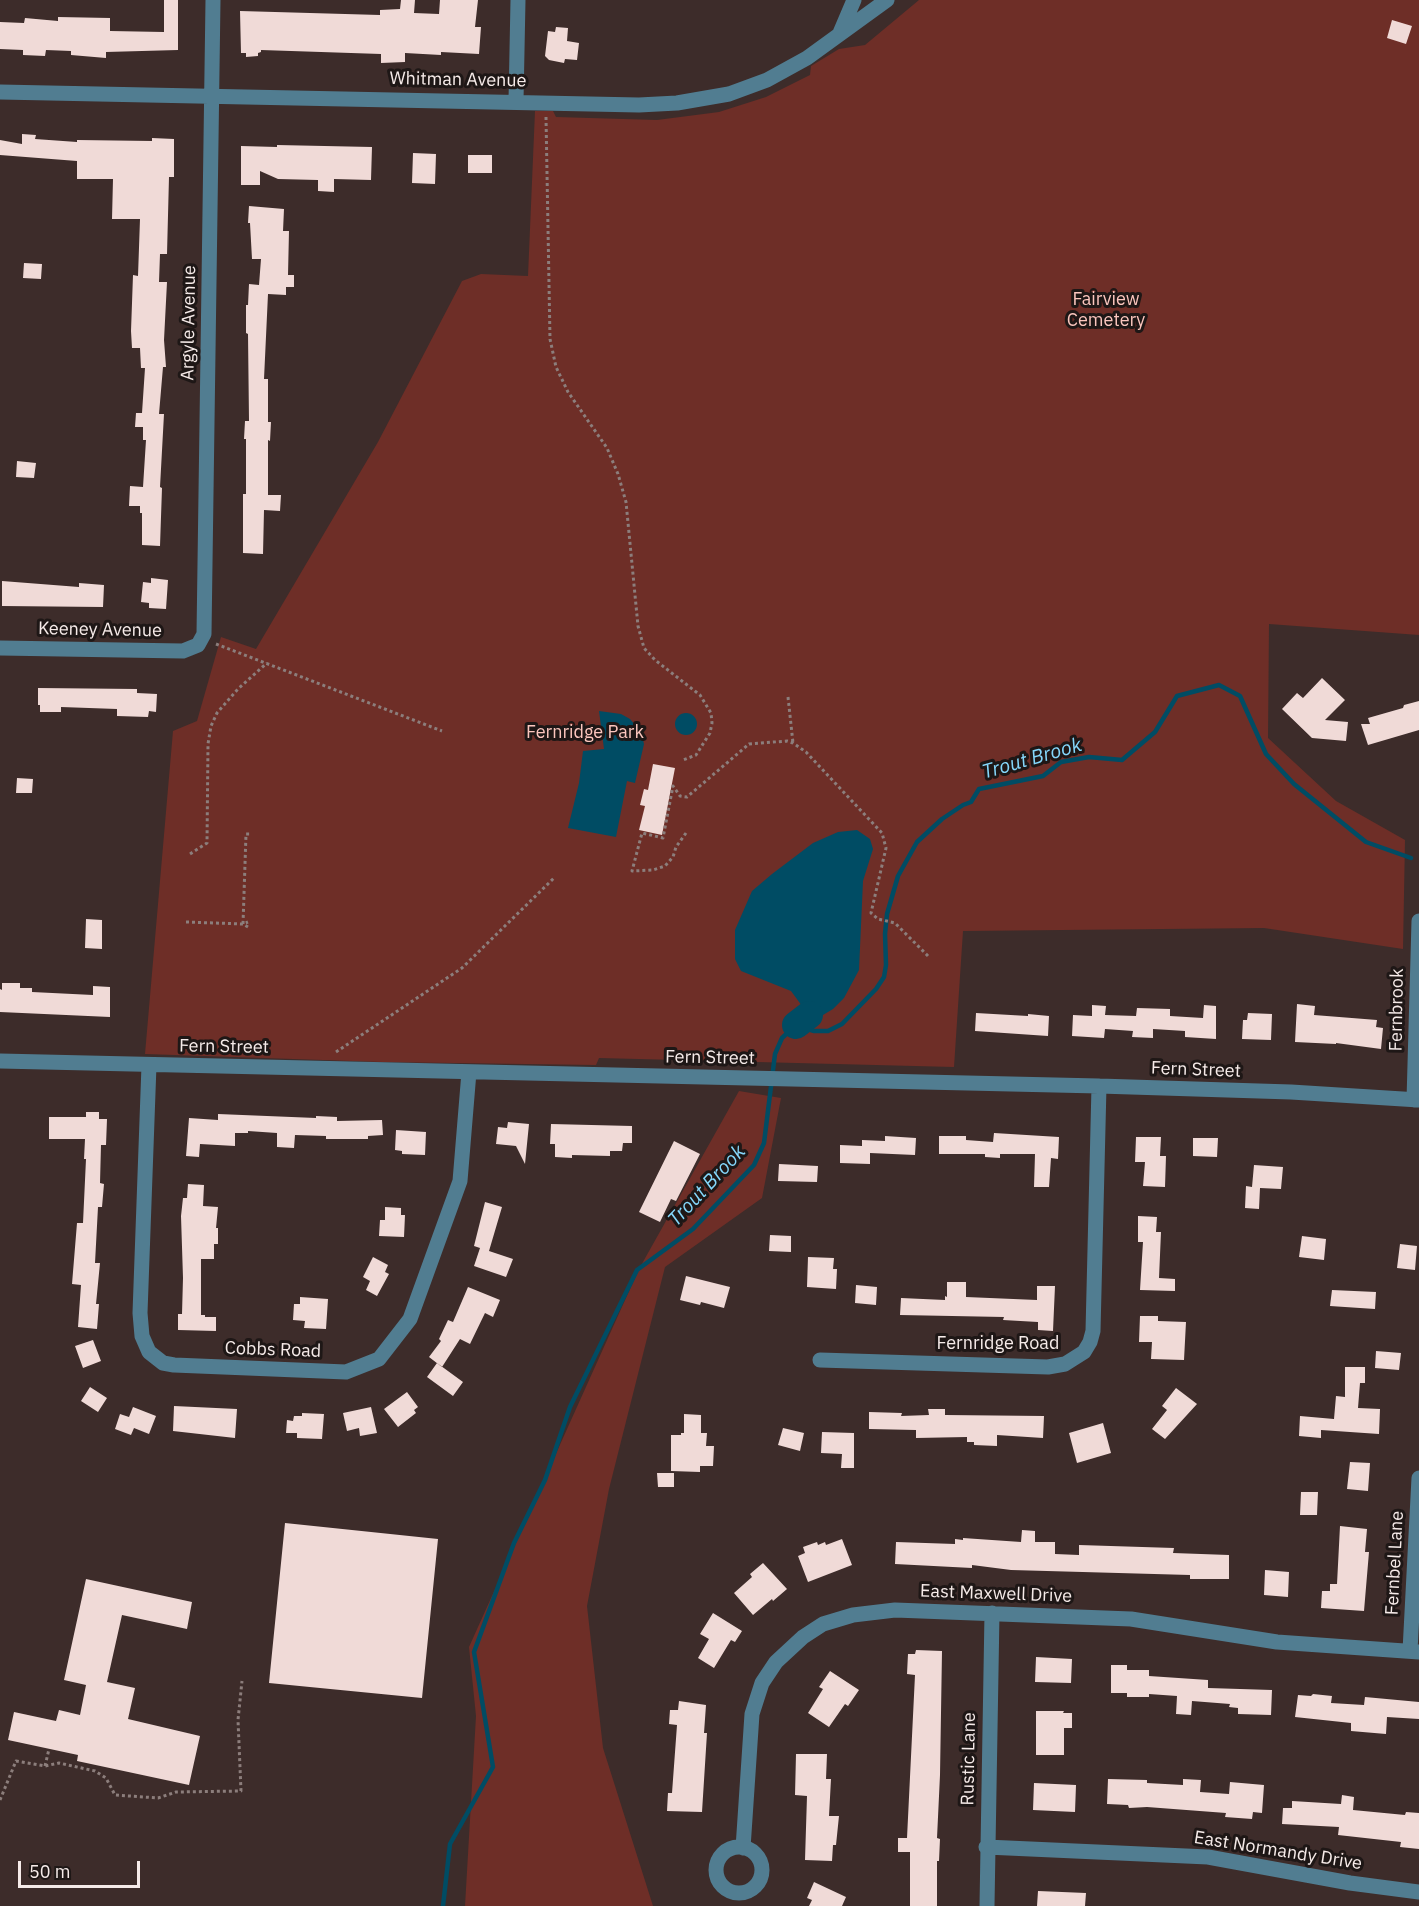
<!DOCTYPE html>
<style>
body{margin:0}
#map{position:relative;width:1419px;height:1906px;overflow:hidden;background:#3d2c2a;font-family:"IBM Plex Sans",sans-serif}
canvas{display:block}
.scale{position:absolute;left:18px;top:1861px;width:122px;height:27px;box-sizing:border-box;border:3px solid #f6ebe9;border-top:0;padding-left:8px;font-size:18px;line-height:21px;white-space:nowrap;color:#f6ebe9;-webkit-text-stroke:4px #1e1716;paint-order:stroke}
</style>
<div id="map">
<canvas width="1419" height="1906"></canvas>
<div class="scale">50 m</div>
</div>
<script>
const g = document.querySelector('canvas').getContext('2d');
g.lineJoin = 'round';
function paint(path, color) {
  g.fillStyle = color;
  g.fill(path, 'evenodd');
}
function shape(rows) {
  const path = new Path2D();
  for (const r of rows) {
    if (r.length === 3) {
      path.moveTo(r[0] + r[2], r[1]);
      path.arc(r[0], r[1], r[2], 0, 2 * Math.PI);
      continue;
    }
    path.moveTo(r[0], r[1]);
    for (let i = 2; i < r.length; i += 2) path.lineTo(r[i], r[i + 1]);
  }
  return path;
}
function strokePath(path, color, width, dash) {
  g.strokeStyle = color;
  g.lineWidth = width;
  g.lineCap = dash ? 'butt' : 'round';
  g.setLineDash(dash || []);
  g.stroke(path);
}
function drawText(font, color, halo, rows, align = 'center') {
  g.font = font + ' "IBM Plex Sans",sans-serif';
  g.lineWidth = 6;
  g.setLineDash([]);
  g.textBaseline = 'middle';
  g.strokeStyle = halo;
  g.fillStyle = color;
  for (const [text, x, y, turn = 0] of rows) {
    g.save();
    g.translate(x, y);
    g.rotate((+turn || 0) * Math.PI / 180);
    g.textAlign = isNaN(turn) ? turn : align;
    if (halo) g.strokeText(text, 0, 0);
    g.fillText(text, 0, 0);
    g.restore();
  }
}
const green = shape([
 [919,0,1419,0,1419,635,1269,624,1268,738,1336,801,1405,840,1403,949,1264,928,963,931,954,1067,599,1058,596,1065,382,1062,145,1054,173,731,197,721,221,637,256,649,378,442,462,281,481,274,528,276,535,111,553,111,556,117,657,120,719,112,766,97,810,75,811,66,839,49,865,45],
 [739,1091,781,1098,762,1198,665,1267,609,1489,587,1606,603,1748,653,1906,465,1906,476,1716,469,1647,639,1269]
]);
const water = shape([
 [599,711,621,714,630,719,641,732,644,744,635,783,627,781,616,837,568,828,579,783,583,751,604,749],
 [686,724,11],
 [857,830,870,839,873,849,863,881,859,970,844,998,833,1009,813,1021,791,991,741,971,735,959,735,930,752,891,772,874,813,843,838,832]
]);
const stream = shape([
 [443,1906,450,1844,493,1767,474,1652,514,1543,545,1480,570,1407,637,1270,693,1229,754,1165,764,1143,775,1054,782,1038,796,1025,814,1031,828,1031,842,1024,876,989,884,977,886,965,885,934,887,914,898,876,917,842,942,819,963,805,971,802,979,789,1043,776,1061,762,1089,757,1122,760,1155,732,1177,696,1219,685,1240,696,1266,754,1294,784,1366,842,1411,858]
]);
const river = shape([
 [796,1025,809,1015]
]);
const building = shape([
 [164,0,178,0,178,50,106,52,106,58,71,55,71,51,46,50,45,56,23,55,23,50,0,49,0,22,24,23,25,18,58,21,58,17,110,18,110,31,164,32],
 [401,0,415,0,414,13,439,14,440,0,478,0,475,27,481,27,479,54,441,52,441,55,405,53,405,62,381,63,381,54,261,50,261,52,258,53,258,56,246,57,246,53,241,53,240,11,380,15,380,10,400,9],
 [1392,20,1412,26,1406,44,1387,38],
 [556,27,568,28,567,41,579,43,577,60,565,59,564,63,549,60,545,56,548,31,555,32],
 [22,134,36,135,35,139,77,142,77,140,152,141,152,138,174,139,174,177,169,177,167,254,160,254,159,282,167,282,164,340,166,367,163,367,159,414,164,414,160,487,162,488,160,546,142,545,142,513,140,513,140,506,129,506,130,486,143,487,146,440,143,440,143,427,135,427,136,413,142,413,145,368,141,368,140,348,132,348,131,331,133,275,138,276,140,219,112,219,113,179,77,179,77,161,0,155,0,140,22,144],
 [277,145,372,147,371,180,334,179,334,192,318,191,318,180,278,179,260,171,260,185,241,185,241,146,277,147],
 [413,153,436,154,435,184,412,183],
 [468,155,492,155,492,173,468,173],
 [249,206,284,209,283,231,289,231,288,275,294,275,294,287,286,287,286,295,268,294,264,379,268,379,268,422,271,422,270,441,268,440,268,495,281,495,280,511,264,510,263,554,243,553,243,494,246,494,246,439,244,439,245,421,249,421,248,334,246,333,246,305,248,305,249,284,259,285,261,259,252,259,250,223,248,223],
 [24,263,42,264,41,279,23,278],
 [17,461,36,463,34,478,16,477],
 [151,578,168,580,166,609,149,608,149,603,141,602,143,582,151,583],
 [2,581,79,587,79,583,104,585,103,607,2,606],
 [1322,678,1345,700,1325,720,1348,722,1346,741,1312,738,1282,709,1297,693,1303,698],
 [38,688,137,689,137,693,157,694,156,712,149,711,148,717,117,716,117,709,61,707,61,712,40,712,40,705,38,705],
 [1419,701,1419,730,1368,745,1361,724,1370,724,1368,718,1403,708,1404,705],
 [653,764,675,768,662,835,639,830,645,806,640,805,644,789,648,790],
 [17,778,33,779,32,793,16,793],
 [86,919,102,920,102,949,85,948],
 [2,983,20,983,20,988,32,988,32,992,93,995,93,986,110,987,110,1017,0,1012,0,989,2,990],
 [1297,1004,1315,1006,1314,1015,1377,1020,1376,1027,1383,1028,1381,1049,1336,1043,1336,1044,1295,1042],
 [1092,1005,1106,1006,1105,1015,1136,1016,1137,1008,1170,1009,1170,1016,1203,1018,1204,1005,1216,1006,1216,1039,1185,1037,1185,1031,1153,1029,1153,1038,1132,1037,1133,1031,1105,1029,1104,1038,1072,1036,1073,1015,1092,1016],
 [976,1013,1028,1016,1028,1014,1049,1016,1048,1036,975,1031],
 [1248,1013,1272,1014,1271,1040,1242,1039,1243,1020,1247,1020],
 [86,1112,99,1112,99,1119,107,1119,106,1145,101,1145,100,1183,104,1184,102,1207,98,1207,95,1263,100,1263,96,1304,99,1304,97,1329,78,1327,81,1285,72,1284,77,1223,83,1223,86,1159,84,1159,85,1139,49,1139,49,1117,86,1117],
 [218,1114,316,1118,316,1116,337,1117,337,1121,382,1120,383,1135,368,1136,368,1139,326,1139,326,1136,295,1135,294,1148,277,1147,277,1133,248,1131,248,1133,235,1133,235,1146,200,1144,199,1157,186,1156,189,1118,218,1120],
 [508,1122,529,1124,525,1164,516,1146,496,1144,498,1127,507,1128],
 [551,1124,632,1126,632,1143,623,1143,622,1151,610,1151,610,1156,572,1155,572,1158,555,1157,555,1144,550,1144],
 [396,1130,426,1132,425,1155,402,1154,402,1151,395,1150],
 [994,1133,1059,1137,1058,1159,1051,1158,1049,1187,1034,1187,1035,1154,1000,1154,1000,1158,985,1157,985,1154,939,1154,939,1136,966,1136,966,1140,993,1142],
 [885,1136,916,1138,915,1155,870,1153,870,1164,840,1163,840,1145,862,1146,862,1140,885,1141],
 [1136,1137,1161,1137,1160,1156,1166,1156,1165,1187,1143,1186,1145,1162,1135,1162],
 [1193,1138,1218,1138,1217,1157,1193,1156],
 [674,1141,700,1154,676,1201,671,1199,660,1222,639,1212],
 [779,1164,818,1166,817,1182,778,1181],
 [1254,1165,1283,1167,1281,1189,1260,1188,1259,1209,1245,1208,1246,1186,1252,1187],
 [188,1184,204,1185,203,1206,218,1207,216,1228,218,1228,218,1244,214,1244,214,1259,201,1259,201,1315,205,1315,205,1317,216,1317,216,1331,178,1330,178,1314,182,1314,183,1278,181,1216,183,1198,187,1198],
 [485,1202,502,1207,489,1251,513,1259,506,1277,474,1266,480,1248,474,1246],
 [385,1207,401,1208,401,1215,405,1215,404,1237,379,1236,380,1220,385,1220],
 [1138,1216,1157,1217,1156,1232,1161,1232,1159,1278,1175,1279,1175,1291,1140,1290,1143,1242,1138,1242],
 [770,1235,791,1236,791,1252,769,1251],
 [1302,1236,1326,1239,1324,1260,1299,1257],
 [1400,1244,1417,1246,1415,1270,1397,1268],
 [373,1257,388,1265,385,1272,389,1274,377,1296,366,1290,370,1281,363,1277],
 [808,1257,834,1258,833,1269,837,1269,836,1289,807,1287],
 [686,1276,730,1287,724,1308,701,1302,700,1305,680,1300],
 [947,1282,966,1282,966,1297,1037,1300,1037,1286,1055,1286,1053,1331,1038,1330,1038,1322,1003,1320,1004,1317,900,1315,901,1298,945,1300,945,1296,947,1297],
 [856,1285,877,1287,876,1305,855,1303],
 [468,1287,500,1300,493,1317,485,1313,470,1344,460,1339,442,1367,429,1357,441,1341,439,1339,448,1320,453,1322],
 [1332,1290,1376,1292,1375,1309,1330,1306],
 [300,1297,328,1299,326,1329,304,1328,305,1321,293,1320,294,1304,300,1304],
 [1140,1316,1158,1316,1158,1321,1186,1322,1184,1360,1151,1359,1152,1342,1139,1342],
 [93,1340,101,1361,83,1368,75,1346],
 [1376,1351,1401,1353,1399,1370,1375,1368],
 [437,1363,463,1382,453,1396,427,1377],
 [1345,1367,1365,1367,1365,1383,1360,1383,1358,1408,1380,1409,1379,1434,1321,1430,1321,1438,1299,1436,1300,1416,1334,1419,1336,1396,1345,1397],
 [90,1387,107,1398,98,1412,81,1401],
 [1176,1388,1197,1404,1165,1439,1152,1429,1167,1410,1162,1406],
 [407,1392,418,1407,414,1410,416,1413,398,1427,384,1409],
 [174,1406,237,1409,235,1438,173,1431],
 [133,1407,156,1416,149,1434,134,1428,131,1435,115,1429,120,1414,129,1417],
 [371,1407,377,1433,360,1436,359,1428,347,1431,343,1413],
 [928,1409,945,1409,945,1415,1044,1416,1043,1438,997,1435,997,1446,974,1445,974,1442,967,1442,967,1437,916,1438,916,1430,869,1429,869,1412,902,1413,901,1416,929,1415],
 [302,1413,324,1414,322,1439,297,1438,297,1433,286,1433,287,1420,293,1421,294,1416,302,1416],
 [684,1414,701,1415,701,1433,707,1433,706,1446,714,1446,713,1466,700,1466,700,1472,671,1471,671,1435,681,1435,681,1433,684,1433],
 [1103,1423,1111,1453,1077,1463,1069,1433],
 [783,1428,804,1433,800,1451,778,1445],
 [822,1432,854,1433,854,1468,841,1468,842,1454,821,1453],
 [1350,1462,1370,1463,1368,1491,1347,1489],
 [657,1473,674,1473,674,1487,658,1487],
 [1301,1492,1318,1492,1317,1515,1300,1515],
 [285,1523,438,1539,422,1698,269,1683],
 [1340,1526,1367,1529,1365,1552,1369,1552,1364,1611,1321,1608,1322,1591,1330,1591,1330,1584,1337,1584],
 [1022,1530,1035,1531,1035,1542,1055,1542,1055,1554,1079,1555,1079,1545,1174,1548,1173,1553,1229,1555,1229,1579,1190,1579,1190,1575,1011,1570,972,1565,972,1568,895,1564,896,1542,955,1544,955,1539,963,1540,963,1538,1021,1542],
 [842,1539,852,1565,808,1582,798,1556,805,1553,803,1547,817,1542,818,1545,825,1542,826,1545],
 [763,1563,787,1589,773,1601,772,1599,753,1615,734,1593,752,1577,750,1574],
 [1265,1570,1289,1572,1288,1597,1264,1595],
 [86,1579,192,1602,187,1629,122,1615,107,1682,135,1688,128,1719,200,1736,189,1785,77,1761,78,1755,8,1740,14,1712,56,1721,59,1710,80,1715,86,1685,64,1680],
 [713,1613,742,1631,735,1642,731,1640,714,1668,698,1658,709,1639,700,1634],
 [916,1650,942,1651,940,1775,937,1838,940,1839,939,1861,937,1861,937,1906,910,1906,910,1852,898,1852,898,1838,907,1838,915,1675,907,1674,908,1654,915,1654],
 [1036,1657,1072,1659,1071,1683,1035,1682],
 [1111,1665,1127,1665,1127,1670,1149,1670,1149,1676,1208,1680,1208,1688,1272,1690,1271,1715,1238,1714,1238,1708,1229,1707,1230,1704,1192,1701,1191,1715,1176,1714,1177,1696,1149,1694,1149,1697,1127,1697,1127,1693,1111,1693],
 [830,1671,859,1690,848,1706,845,1704,829,1727,808,1713,823,1689,819,1687],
 [1313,1694,1332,1696,1331,1703,1364,1705,1365,1697,1419,1702,1419,1719,1387,1717,1386,1734,1351,1731,1351,1723,1295,1717,1298,1695,1311,1696],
 [679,1701,706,1705,704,1733,707,1733,702,1812,667,1811,668,1793,672,1793,677,1725,669,1724,670,1710,678,1710],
 [1036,1711,1064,1711,1063,1713,1072,1713,1072,1728,1064,1728,1064,1755,1036,1755],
 [796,1754,827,1754,826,1779,831,1779,829,1816,839,1816,836,1845,833,1845,832,1861,805,1860,807,1796,795,1795],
 [1108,1779,1147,1780,1147,1783,1183,1785,1183,1779,1201,1780,1200,1792,1229,1794,1230,1782,1264,1785,1262,1813,1253,1812,1252,1819,1225,1817,1226,1813,1147,1807,1129,1808,1128,1805,1107,1804],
 [1034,1783,1076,1785,1075,1812,1033,1810],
 [1342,1795,1354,1797,1353,1810,1405,1815,1406,1812,1419,1813,1419,1849,1400,1847,1401,1842,1338,1835,1339,1827,1282,1824,1283,1808,1292,1808,1292,1801,1341,1804],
 [814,1882,846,1897,842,1906,809,1906,812,1900,807,1898],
 [1038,1891,1086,1893,1085,1906,1037,1906]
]);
const path = shape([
 [546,117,550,339,556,367,568,392,607,448,618,474,626,502,638,626,644,648,655,660,700,695,711,713,712,723,710,733,696,755,683,760],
 [216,644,442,731],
 [788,697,793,743],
 [686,833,676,847,673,857,665,866,653,870,632,871,642,833,663,838,673,786,680,796,687,797,749,744,787,741,793,743,806,752,882,833,886,848,871,913,878,919,895,923,928,956],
 [190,854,207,843,208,744,211,726,217,713,238,689,267,663],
 [186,922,243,924,248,922],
 [248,927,243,924,246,834,250,834],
 [336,1052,462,968,554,878],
 [45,1766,49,1749],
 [0,1800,16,1761,45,1766,59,1763,95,1771,106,1778,115,1795,158,1798,176,1792,241,1791,238,1720,242,1681]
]);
const minor = shape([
 [840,33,854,0],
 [0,92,639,105,677,103,729,94,767,80,807,58,887,0],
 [516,101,518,0],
 [0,648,183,651,198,645,204,634,213,0],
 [0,1061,1099,1086,1291,1092,1419,1100],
 [149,1065,140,1313,142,1336,149,1352,163,1363,174,1365,346,1372,379,1359,410,1319,460,1181,469,1072],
 [1414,1100,1419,921],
 [820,1360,1048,1367,1065,1364,1084,1352,1090,1342,1093,1331,1099,1086],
 [1410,1651,1419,1478],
 [986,1847,1208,1857,1350,1883,1419,1892],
 [739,1870,23],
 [743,1848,752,1714,762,1683,776,1662,803,1637,823,1624,853,1615,895,1610,1131,1619,1277,1642,1419,1652],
 [987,1906,992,1613]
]);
const streetNames = [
 ["Whitman Avenue",458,80,1],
 ["Argyle Avenue",189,323,-89],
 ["Keeney Avenue",100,630,1],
 ["Fernbrook",1397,1010,-89],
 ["Fern Street",224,1047,1],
 ["Fern Street",710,1058,1],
 ["Fern Street",1196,1070,2],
 ["Fernridge Road",998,1344],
 ["Cobbs Road",273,1350,2],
 ["Fernbel Lane",1395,1563,-87],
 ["East Maxwell Drive",996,1594,2],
 ["Rustic Lane",969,1759,-89],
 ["East Normandy Drive",1278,1851,9]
];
const parkNames = [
 ["Fairview",1106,300],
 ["Cemetery",1106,321],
 ["Fernridge Park",585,733]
];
const waterNames = [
 ["Trout Brook",1032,759,-16],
 ["Trout Brook",707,1186,-47]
];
paint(green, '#6e2e27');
paint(water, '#004c64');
strokePath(stream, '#004c64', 4.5);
strokePath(river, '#004c64', 28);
paint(building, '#f0dad7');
strokePath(path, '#8c7e7c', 3, [3, 3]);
strokePath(minor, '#517d91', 15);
drawText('18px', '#f6ebe9', '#1e1716', streetNames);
drawText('18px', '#fcc6be', '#1e1716', parkNames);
drawText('italic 20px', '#85d7fb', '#1e1716', waterNames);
</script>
